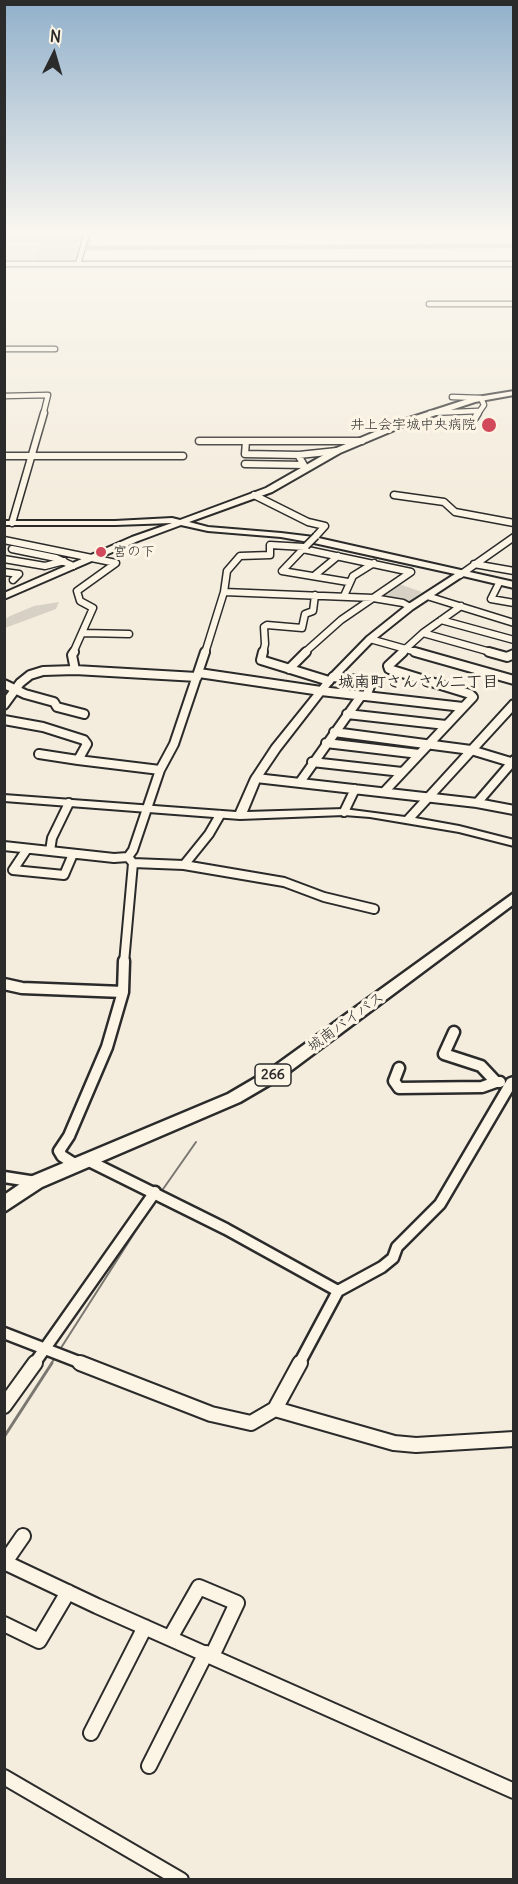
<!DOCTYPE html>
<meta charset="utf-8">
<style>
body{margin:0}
#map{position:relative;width:518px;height:1884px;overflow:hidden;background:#f4edde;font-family:Delius,sans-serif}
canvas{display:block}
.frame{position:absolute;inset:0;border:6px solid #2b2b2b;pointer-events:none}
.north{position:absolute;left:24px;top:24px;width:60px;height:60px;-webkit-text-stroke:4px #fcf5e5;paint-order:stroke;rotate:5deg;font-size:16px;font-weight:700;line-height:24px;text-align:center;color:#2b2b2b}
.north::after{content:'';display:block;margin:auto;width:21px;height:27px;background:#2b2b2b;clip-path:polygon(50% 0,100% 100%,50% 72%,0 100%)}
</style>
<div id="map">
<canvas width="518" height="1884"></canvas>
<div class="frame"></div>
<div class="north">N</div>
</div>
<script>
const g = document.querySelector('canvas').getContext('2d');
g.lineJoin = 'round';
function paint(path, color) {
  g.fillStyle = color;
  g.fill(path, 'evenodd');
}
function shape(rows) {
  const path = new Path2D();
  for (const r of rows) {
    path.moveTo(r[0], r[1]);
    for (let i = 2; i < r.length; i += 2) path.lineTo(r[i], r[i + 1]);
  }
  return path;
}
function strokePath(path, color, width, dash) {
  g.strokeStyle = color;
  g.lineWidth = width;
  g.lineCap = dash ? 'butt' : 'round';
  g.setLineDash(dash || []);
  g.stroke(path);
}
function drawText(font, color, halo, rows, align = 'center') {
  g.font = font + ' Delius,"Klee One",sans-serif';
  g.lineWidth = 6;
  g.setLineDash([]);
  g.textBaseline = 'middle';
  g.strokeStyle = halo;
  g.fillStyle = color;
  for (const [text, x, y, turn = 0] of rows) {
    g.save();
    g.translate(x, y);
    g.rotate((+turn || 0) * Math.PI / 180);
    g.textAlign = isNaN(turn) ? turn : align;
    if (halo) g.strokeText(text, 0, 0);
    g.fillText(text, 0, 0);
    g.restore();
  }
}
const built = shape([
 [5,240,82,240,76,263,5,263]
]);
const green = shape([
 [42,241,78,242,73,262,34,262],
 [399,584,422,592,409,602,380,596],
 [59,602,56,609,5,628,5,619,10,616,34,606]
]);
const streamFar1 = shape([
 [161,1192,196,1142],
 [59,1351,156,1199],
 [51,1364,56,1356]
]);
const stream = shape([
 [4,1437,52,1363]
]);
const canal = shape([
 [4,239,89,239,87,248,514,246]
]);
const minorFar4 = shape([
 [4,264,514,264],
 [78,264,88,230],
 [429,304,514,304],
 [4,349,55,349],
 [4,396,48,395,43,415],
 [452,397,481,398,484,405,477,415],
 [430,413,478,411]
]);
const minorFar3 = shape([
 [475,418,478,413],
 [199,441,362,441],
 [246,441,245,454,299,455,337,451],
 [4,456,183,456],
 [245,464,304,465,298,455],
 [254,495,308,522,325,526,316,536],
 [394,495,444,502,455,512,514,523],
 [12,523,44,413],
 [4,540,116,563,77,591,80,601,93,608,73,653],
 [304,547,270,545,270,555,240,556,227,571,224,592,373,598,403,603,410,607],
 [12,549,56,558,73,566],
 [4,559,45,566,64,561],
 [474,564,514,571],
 [4,572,19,574,13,580],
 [315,575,338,556],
 [460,575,514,537],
 [499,583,491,599,514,603],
 [344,596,353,576,374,563],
 [427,596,514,623],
 [441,620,514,640],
 [83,633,129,634],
 [423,633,494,653],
 [370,639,420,653],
 [205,653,224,592],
 [263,653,265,644,264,627,267,625,302,628,305,614,313,611,315,595],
 [304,653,341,620,411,572,303,549,282,571,348,582],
 [401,653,423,633,461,606]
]);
const minorFar2 = shape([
 [74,652,72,655,75,670],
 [263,652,261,660,329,681],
 [415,652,514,680],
 [489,652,507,657,514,654],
 [289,669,306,652],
 [199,673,321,691,463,707],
 [333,677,367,681,371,684,366,696],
 [4,684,25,694,54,702,57,707,84,714],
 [4,705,20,683,30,675,43,671,75,670,197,677],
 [347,714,446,725],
 [4,720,43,727,84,740,87,744,78,760,160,770],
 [334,732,471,750,514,763],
 [326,743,419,754],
 [39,754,78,760],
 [312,762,402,772],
 [256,778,477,803,514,810],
 [300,782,361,696],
 [384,792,473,697,470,694,389,669,388,666,403,652],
 [477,803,514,760],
 [344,812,355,789],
 [4,846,114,858,128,857],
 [27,849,13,870,64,875,73,854],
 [50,851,52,838,69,803],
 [128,857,133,850,160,770,174,744,205,652],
 [133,863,184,865,284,882,324,897,374,909],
 [184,865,209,834,220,815],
 [124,963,133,863,128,857]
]);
const minorFar1 = shape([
 [4,984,22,988,123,992],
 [454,1032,444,1054,481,1066,496,1082,500,1082],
 [399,1068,394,1081,399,1088,482,1087,496,1082],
 [87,1160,226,1229,338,1291],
 [76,1165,62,1156,59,1151,69,1136,107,1047,123,992,124,961],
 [4,1177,36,1182],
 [4,1333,84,1364],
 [34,1364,155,1192],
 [299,1364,338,1291,382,1267,393,1258,397,1247,440,1204,511,1083,514,1082]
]);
const minor = shape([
 [80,1363,211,1414,251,1423,275,1409,300,1363],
 [4,1406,35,1363],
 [275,1409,394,1443,416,1445,514,1439],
 [4,1562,97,1606,514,1791],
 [5,1562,23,1536],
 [4,1624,39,1641,68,1592],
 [170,1638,199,1587,237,1603,212,1656],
 [91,1733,145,1627],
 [149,1766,206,1653],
 [4,1777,181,1880]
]);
const tertiary = shape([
 [514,391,514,395,475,402,409,424,340,453,272,492,189,522,208,527,281,533,314,537,514,582,514,588,463,576,413,609,373,641,332,683,280,750,261,778,247,812,344,809,405,817,511,701,514,700,514,710,415,818,459,826,514,840,514,846,459,832,370,817,344,815,240,819,4,801,4,795,236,812,251,778,272,746,326,679,367,637,407,605,455,574,314,543,281,537,208,531,181,525,138,541,4,599,4,593,132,537,172,523,115,525,4,525,4,521,115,521,172,518,180,520,266,488,334,449,403,420,471,398,514,391]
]);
const trunk = shape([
 [514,893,514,904,281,1078,240,1102,42,1187,4,1212,4,1195,30,1177,228,1094,269,1070,514,893]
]);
const minorBridge = shape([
 [306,546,316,536]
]);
const markers = [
 [489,425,8,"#d1495b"],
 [101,552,6,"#d1495b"]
];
const farPoinames = [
 ["井上会宇城中央病院",476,425],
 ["宮の下",113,552,"left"]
];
const shields = [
 [273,1075,36]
];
const shieldNames = [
 ["266",273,1075]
];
const streetNames = [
 ["城南バイパス",346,1022,-36]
];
const neighbourhoodNames = [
 ["城南町さんさん二丁目",418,682]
];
paint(built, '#e5dfd0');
paint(green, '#d6d1c4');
strokePath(streamFar1, '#7a7771', 2);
strokePath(stream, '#7a7771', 3);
strokePath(canal, '#afaaa0', 4.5);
strokePath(minorFar4, '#2b2b2b', 7);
strokePath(minorFar3, '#2b2b2b', 9);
strokePath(minorFar2, '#2b2b2b', 12);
strokePath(minorFar1, '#2b2b2b', 15);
strokePath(minor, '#2b2b2b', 18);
strokePath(tertiary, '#2b2b2b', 4);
strokePath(trunk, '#2b2b2b', 5);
strokePath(minorFar4, '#fcf5e5', 4.5);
strokePath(minorFar3, '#fcf5e5', 6);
strokePath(minorFar2, '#fcf5e5', 8);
strokePath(minorFar1, '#fcf5e5', 10);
strokePath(minor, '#fcf5e5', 14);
paint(tertiary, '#fcf5e5');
paint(trunk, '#fcf5e5');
strokePath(minorBridge, '#2b2b2b', 9, []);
strokePath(minorBridge, '#fcf5e5', 6);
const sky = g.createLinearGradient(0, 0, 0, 494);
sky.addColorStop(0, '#91b0cb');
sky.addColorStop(0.47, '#faf7f0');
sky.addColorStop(1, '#faf7f000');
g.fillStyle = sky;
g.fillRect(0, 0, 518, 494);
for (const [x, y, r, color] of markers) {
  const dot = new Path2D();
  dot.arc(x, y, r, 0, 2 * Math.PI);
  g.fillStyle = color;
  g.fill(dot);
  strokePath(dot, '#fcf5e5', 2);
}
drawText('14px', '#2b2b2b', '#fcf5e5', farPoinames, 'right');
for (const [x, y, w] of shields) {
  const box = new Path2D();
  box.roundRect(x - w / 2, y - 11, w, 22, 4.5);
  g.fillStyle = '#fcf5e5';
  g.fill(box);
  strokePath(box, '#2b2b2b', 1.5);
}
drawText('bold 14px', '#2b2b2b', null, shieldNames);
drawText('15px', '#2b2b2b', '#fcf5e5', streetNames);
drawText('bold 16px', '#2b2b2b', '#fcf5e5', neighbourhoodNames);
</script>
